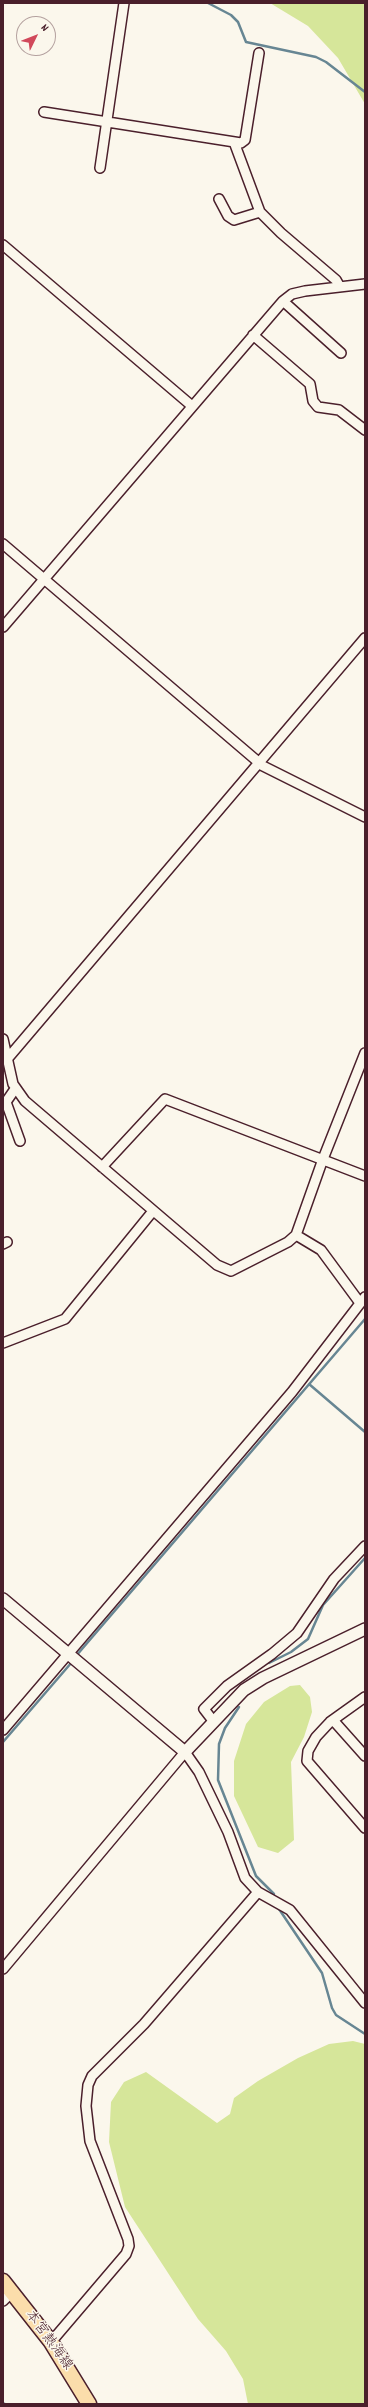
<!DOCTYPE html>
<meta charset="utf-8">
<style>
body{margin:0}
#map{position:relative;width:368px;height:2407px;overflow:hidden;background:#fbf7ec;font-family:Dekko,sans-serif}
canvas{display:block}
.frame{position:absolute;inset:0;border:4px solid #4a1f2b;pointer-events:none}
.north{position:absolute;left:16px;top:16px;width:40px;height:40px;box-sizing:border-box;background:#fbf7ec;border:1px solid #b4a19f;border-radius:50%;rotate:47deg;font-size:11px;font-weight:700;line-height:16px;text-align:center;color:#4a1f2b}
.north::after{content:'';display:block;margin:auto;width:14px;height:18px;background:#d1495b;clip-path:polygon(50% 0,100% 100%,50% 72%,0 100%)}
</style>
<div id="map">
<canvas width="368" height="2407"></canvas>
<div class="frame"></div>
<div class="north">N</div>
</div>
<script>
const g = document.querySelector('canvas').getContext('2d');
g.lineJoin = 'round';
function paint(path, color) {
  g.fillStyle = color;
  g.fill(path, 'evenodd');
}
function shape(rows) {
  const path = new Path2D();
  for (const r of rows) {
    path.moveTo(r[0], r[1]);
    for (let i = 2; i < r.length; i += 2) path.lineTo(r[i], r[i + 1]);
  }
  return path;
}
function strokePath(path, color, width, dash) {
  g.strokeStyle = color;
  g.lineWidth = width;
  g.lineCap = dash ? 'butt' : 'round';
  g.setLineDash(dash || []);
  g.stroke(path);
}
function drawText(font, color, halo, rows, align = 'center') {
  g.font = font + ' Dekko,"Klee One",sans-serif';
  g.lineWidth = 3;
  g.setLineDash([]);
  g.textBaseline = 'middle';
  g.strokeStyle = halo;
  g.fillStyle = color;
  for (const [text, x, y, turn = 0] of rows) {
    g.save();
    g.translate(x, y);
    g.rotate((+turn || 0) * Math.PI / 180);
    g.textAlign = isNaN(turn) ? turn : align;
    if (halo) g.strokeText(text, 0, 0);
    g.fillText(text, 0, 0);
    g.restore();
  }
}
const green = shape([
 [270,3,365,3,365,104,338,58,308,26],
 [300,1685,310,1697,312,1712,304,1737,291,1762,294,1840,278,1853,258,1847,234,1796,234,1761,246,1724,264,1702,290,1686],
 [353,2041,365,2044,365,2404,248,2404,243,2379,226,2351,198,2319,125,2207,109,2142,111,2102,124,2082,146,2072,217,2123,230,2114,234,2098,258,2081,298,2058,329,2044]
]);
const stream = shape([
 [208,3,231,15,238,22,246,42,316,57,326,62,365,92],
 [309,1384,365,1432],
 [76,1656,365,1319],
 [269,1663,291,1652,308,1639,323,1605,365,1558],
 [239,1707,225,1728,219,1744,218,1780,256,1876,274,1894],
 [3,1742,72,1662],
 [279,1909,322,1973,332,2008,336,2015,365,2034],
 [3,2403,5,2404]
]);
const minor = shape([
 [44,112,241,143,245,140,259,53],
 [234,142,260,212,281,233,336,280,340,287],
 [100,168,124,3],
 [219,199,228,216,234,220,260,212],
 [3,245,192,406],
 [283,301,341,353],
 [253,335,310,384,313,401,318,407,339,410,365,430],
 [3,544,263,766,365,817],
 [3,627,283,301,292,294,305,291,365,284],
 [3,1039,13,1084,25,1101,217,1265,231,1271,288,1242,296,1235,323,1159,365,1053],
 [8,1058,365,638],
 [15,1089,6,1102,20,1141],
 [102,1167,165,1099,365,1176],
 [296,1235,321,1250,360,1303],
 [3,1244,7,1242],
 [3,1343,65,1319,153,1211],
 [365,1697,330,1722,316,1737,308,1751,307,1761,365,1828],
 [333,1720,365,1756],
 [214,1722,204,1709,227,1686,272,1654,297,1633,334,1579,365,1546],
 [3,1730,292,1392,365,1297],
 [3,1969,185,1752,199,1772,228,1832,245,1878,258,1892,290,1910,365,2003],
 [3,2301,12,2292],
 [51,2342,126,2254,129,2246,128,2239,90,2141,86,2106,88,2085,92,2076,144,2024,258,1892]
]);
const tertiary = shape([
 [3,1599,185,1752,244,1690,263,1678,365,1629]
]);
const primary = shape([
 [3,2281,51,2342,89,2404]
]);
const streetNames = [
 ["本宮熱海線",48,2341,54]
];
paint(green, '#d6e69a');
strokePath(stream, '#678693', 2.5);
strokePath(minor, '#4a1f2b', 12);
strokePath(tertiary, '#4a1f2b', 14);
strokePath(primary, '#4a1f2b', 17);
strokePath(minor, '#fbf7ec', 9);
strokePath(tertiary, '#fbf7ec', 11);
strokePath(primary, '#fbddab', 14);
drawText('14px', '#4a1f2b', '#fbf7ec', streetNames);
</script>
